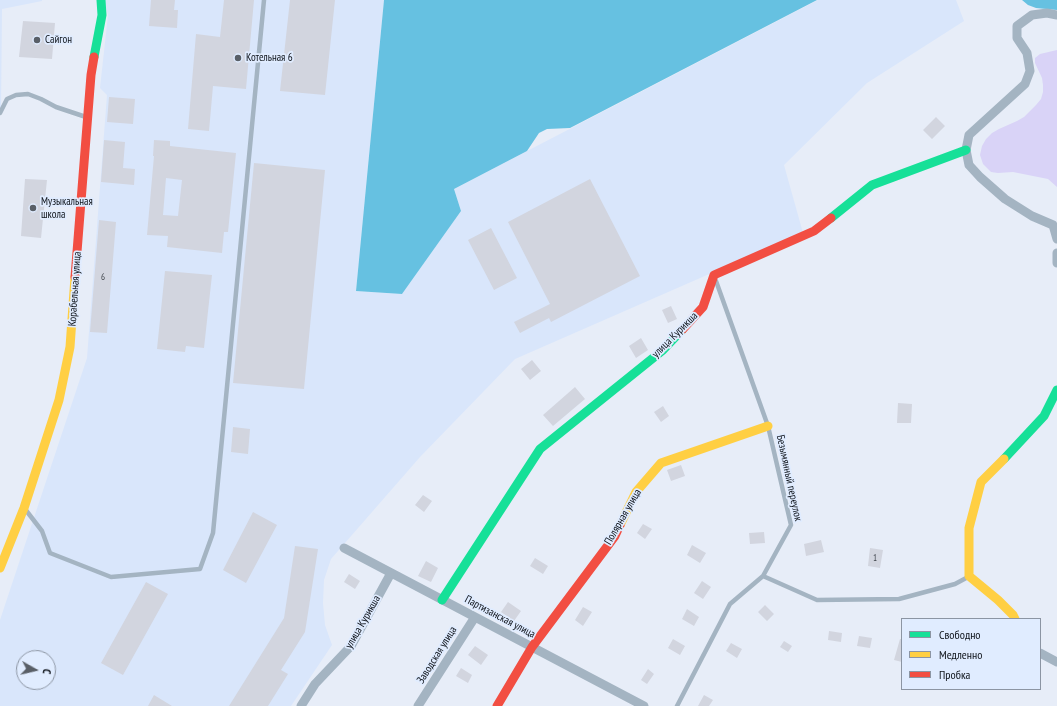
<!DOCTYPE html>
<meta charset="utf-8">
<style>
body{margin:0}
#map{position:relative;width:1057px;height:706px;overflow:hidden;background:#e7edf8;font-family:"PT Sans Narrow",sans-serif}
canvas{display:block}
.legend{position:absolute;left:901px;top:618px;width:140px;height:72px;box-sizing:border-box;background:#e0ecff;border:1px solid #8c95a3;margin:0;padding:5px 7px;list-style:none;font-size:12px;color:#0d1219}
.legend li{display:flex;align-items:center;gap:8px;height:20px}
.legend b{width:20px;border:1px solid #8c95a3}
.north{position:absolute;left:16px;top:650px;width:40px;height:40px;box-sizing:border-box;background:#e0ecff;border:1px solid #8c95a3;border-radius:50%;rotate:98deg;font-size:11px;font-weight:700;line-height:16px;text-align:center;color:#0d1219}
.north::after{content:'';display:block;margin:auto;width:14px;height:18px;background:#595f67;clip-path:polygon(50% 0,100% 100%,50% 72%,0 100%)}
</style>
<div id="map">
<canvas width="1057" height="706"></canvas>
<ul class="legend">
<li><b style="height:5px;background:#16e098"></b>Свободно</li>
<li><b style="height:5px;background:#ffcf43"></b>Медленно</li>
<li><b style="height:5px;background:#f24e42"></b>Пробка</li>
</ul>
<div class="north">С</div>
</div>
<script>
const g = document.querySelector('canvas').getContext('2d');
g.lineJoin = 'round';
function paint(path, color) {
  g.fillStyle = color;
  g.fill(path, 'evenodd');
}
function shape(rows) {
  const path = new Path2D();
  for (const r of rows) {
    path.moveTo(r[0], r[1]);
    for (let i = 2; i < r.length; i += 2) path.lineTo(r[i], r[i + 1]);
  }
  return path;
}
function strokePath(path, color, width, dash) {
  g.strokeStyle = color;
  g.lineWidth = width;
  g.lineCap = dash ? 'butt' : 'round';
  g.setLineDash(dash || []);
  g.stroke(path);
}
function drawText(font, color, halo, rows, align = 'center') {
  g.font = font + ' "PT Sans Narrow",sans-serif';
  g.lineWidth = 3.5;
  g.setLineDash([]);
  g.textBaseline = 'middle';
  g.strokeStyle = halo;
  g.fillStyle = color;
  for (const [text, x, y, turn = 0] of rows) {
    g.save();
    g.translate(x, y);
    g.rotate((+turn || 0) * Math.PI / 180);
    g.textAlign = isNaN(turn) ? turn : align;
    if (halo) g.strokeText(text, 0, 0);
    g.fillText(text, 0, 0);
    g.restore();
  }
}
const built = shape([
 [0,0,42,0,42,1,2,9,1,109,0,110],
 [104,0,384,0,356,291,402,294,461,211,454,189,818,0,956,0,964,21,867,83,784,165,803,233,515,359,420,457,331,559,324,580,323,603,325,625,332,645,291,706,0,706,0,620,87,358,107,95,100,88,108,15],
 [24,658,48,658,48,682,24,682]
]);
const green = shape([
 [1057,50,1057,187,1048,179,1013,172,998,173,991,172,983,164,980,155,982,146,986,139,992,133,999,129,1017,121,1024,117,1036,105,1041,99,1043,92,1043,85,1042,78,1035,63,1035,58,1040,54]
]);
const water = shape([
 [384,0,817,0,570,128,547,129,539,133,527,151,454,189,461,211,402,294,356,291],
 [1022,0,1057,0,1057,10,1036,8,1028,5]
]);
const building = shape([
 [151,0,175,0,174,10,178,10,177,28,149,26],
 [224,0,254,0,246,89,213,86,209,131,188,129,196,34,220,37],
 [290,0,335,0,325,95,280,91],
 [23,21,55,23,52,59,19,57],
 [109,97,135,99,133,124,107,122],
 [936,117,945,126,932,139,923,130],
 [104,140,125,142,123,168,135,169,134,185,101,182],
 [154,140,170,141,170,146,236,153,228,232,224,232,222,253,167,247,168,236,147,235,154,156,153,156],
 [166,178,182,180,178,216,163,215],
 [254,163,325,170,304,389,233,383],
 [25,179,47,180,41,238,21,236],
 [590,179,640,276,551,322,549,318,520,333,514,322,550,304,508,222],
 [99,220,116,222,107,333,90,332],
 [491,228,517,278,494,290,468,240],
 [165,271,212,275,204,348,186,346,185,352,157,349],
 [671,306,677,319,668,323,662,310],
 [641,338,648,350,636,358,629,346],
 [532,360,541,371,530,380,521,369],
 [575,387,585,399,553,426,543,415],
 [898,403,912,404,911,423,897,423],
 [663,406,669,416,661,422,654,412],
 [233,427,250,429,248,454,231,452],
 [681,465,685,476,671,481,667,470],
 [423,495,432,501,424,512,415,505],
 [253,512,277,525,246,583,223,570],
 [643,524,652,529,645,539,637,533],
 [764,532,765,543,750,544,749,533],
 [821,540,824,552,806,556,804,544],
 [692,545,706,553,700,563,687,555],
 [295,546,318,549,305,632,281,670,288,674,268,706,229,706,284,618],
 [870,548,883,550,880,568,868,566],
 [535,558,548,566,543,574,530,566],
 [426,561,438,568,431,582,418,576],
 [349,574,360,581,355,589,344,582],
 [702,581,711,587,703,599,694,593],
 [146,582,168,594,123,675,101,663],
 [508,602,521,611,514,621,501,612],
 [765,605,774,614,767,621,758,612],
 [583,607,592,612,583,626,575,620],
 [687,609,699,617,694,626,682,619],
 [829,631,842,633,841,642,828,640],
 [859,636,872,638,870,648,857,646],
 [673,639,685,646,680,655,668,648],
 [900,639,902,639,902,662,894,660],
 [784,641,792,646,788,652,780,647],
 [731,643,742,649,737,658,726,651],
 [475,646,488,655,481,665,468,655],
 [461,668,472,675,468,683,456,676],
 [648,669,654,674,647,684,641,680],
 [154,695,172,706,148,706],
 [704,695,713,700,709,706,698,706]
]);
const lane = shape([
 [0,113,7,99,16,95,28,94,41,99,56,107,86,117],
 [25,509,42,531,50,553,111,577,200,569,213,533,264,0],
 [763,576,817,600,899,599,955,584,968,577],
 [677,706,730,604,763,576,791,525,768,426,716,281]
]);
const street = shape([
 [1057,15,1047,13,1032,15,1017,26,1017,38,1027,53,1030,71,1025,84,969,135,966,150,969,165,980,177,1005,199,1032,216,1053,225,1057,239],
 [1057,253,1057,263],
 [344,548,644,706],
 [1040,653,1057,662],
 [301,706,315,684,351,646,391,573],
 [418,706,475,617]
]);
const fast = shape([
 [94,57,102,15,101,0],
 [831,218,872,185,966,150],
 [1004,459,1044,416,1057,390],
 [442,600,540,449,663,350,682,330]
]);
const slow = shape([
 [1004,459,981,482,969,528,969,576,998,600,1013,615,1015,619],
 [620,525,636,492,661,463,768,426],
 [0,568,24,508,59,400,70,347,75,277]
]);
const jam = shape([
 [75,277,91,75,94,57],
 [682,330,703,307,714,275,814,231,831,218],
 [497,706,532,647,615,536,620,525]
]);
const markers = [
 [37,40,4,"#595f67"],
 [238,58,4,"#595f67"],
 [33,208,4,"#595f67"]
];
const numberNames = [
 ["6",103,277],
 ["1",875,558]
];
const poiNames = [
 ["Сайгон",45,40],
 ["Котельная 6",246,58],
 ["Музыкальная",41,202],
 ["школа",41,215]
];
const streetNames = [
 ["Корабельная улица",75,289,-86],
 ["улица Курикша",675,335,-45],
 ["Безымянный переулок",789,478,78],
 ["Полярная улица",623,517,-60],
 ["Партизанская улица",500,617,28],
 ["улица Курикша",363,622,-60],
 ["Заводская улица",437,655,-58]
];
paint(built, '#d9e6fb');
paint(green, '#d9d3f7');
paint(water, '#66c1e1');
paint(building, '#d2d5df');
strokePath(lane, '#a4b4c2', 4.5);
strokePath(street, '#a4b4c2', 9);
strokePath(fast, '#16e098', 9);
strokePath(slow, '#ffcf43', 9);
strokePath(jam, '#f24e42', 9);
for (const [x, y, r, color] of markers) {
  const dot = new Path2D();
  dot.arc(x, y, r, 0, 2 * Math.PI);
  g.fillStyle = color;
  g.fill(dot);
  strokePath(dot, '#e0ecff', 1.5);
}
drawText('9px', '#3e434a', null, numberNames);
drawText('11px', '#0d1219', '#e0ecff', poiNames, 'left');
drawText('11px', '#0d1219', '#e0ecff', streetNames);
</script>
